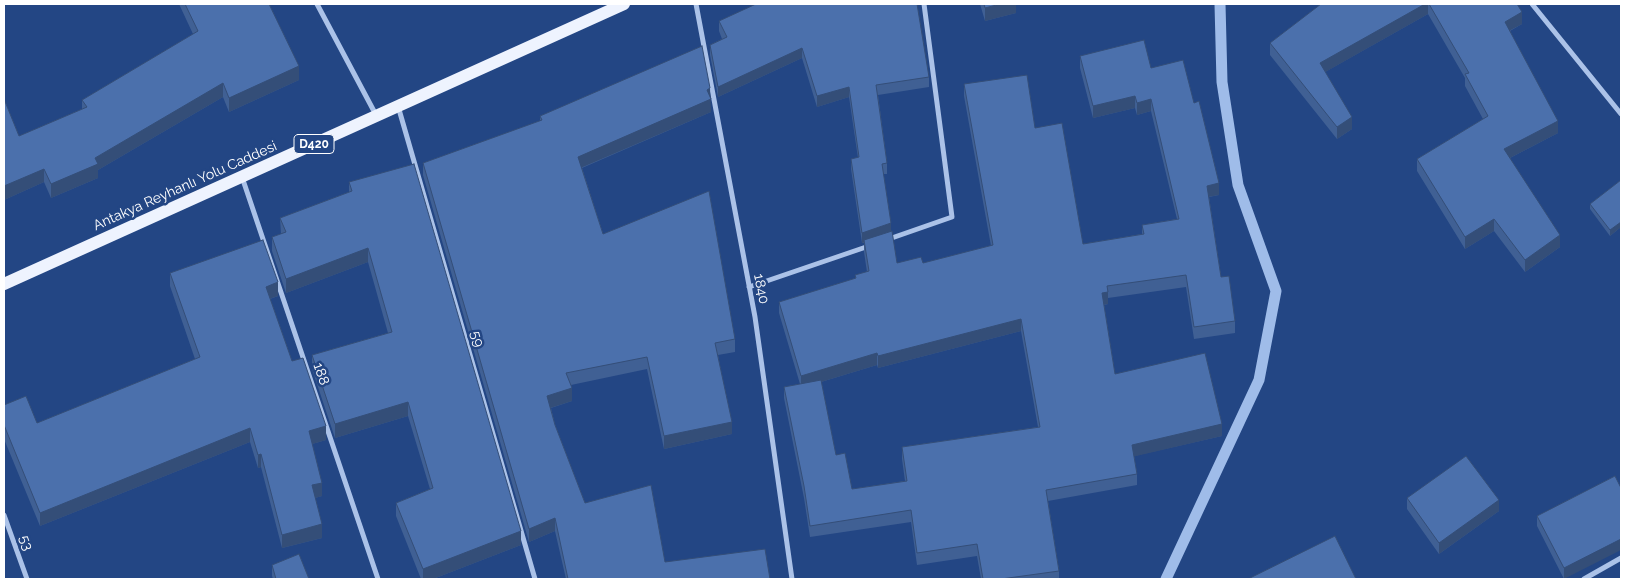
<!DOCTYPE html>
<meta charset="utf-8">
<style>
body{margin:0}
#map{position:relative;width:1625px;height:583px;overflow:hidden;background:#234684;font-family:Raleway,sans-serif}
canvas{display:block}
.frame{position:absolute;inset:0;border:5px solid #fff;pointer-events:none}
</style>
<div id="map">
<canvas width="1625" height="583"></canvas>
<div class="frame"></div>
</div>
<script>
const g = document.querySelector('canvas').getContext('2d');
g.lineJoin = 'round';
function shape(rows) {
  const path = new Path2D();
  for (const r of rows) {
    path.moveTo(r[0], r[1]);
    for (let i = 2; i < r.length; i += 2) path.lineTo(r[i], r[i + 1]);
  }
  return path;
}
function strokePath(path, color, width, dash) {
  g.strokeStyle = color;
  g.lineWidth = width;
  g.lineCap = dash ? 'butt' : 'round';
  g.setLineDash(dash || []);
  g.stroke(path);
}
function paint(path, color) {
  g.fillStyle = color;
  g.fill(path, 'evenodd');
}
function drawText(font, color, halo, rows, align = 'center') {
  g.font = font + ' Raleway,sans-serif';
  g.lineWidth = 5;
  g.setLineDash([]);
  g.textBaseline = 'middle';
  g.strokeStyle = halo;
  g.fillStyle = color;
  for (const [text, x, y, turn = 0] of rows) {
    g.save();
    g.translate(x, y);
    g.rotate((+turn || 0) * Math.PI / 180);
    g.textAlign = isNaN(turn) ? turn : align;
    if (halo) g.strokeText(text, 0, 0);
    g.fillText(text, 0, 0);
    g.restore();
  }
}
const stream = shape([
 [1166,579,1259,380,1276,291,1238,185,1222,82,1220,4]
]);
const street = shape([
 [317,4,376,115],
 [696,4,755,317,792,579],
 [1532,4,1621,114],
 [398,106,535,579],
 [242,177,378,579],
 [886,240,952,217,924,4],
 [749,287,869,246],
 [4,515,27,579],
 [1584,579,1621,558]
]);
const primary = shape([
 [4,284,624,4]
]);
const wall = shape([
 [179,4,269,4,299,80,229,112,223,97,98,170,98,178,51,198,44,182,4,200,4,99,19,136,82,109,82,100,193,34],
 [980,4,1016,4,1016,13,985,21],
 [1321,4,1517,4,1522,24,1510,31,1558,133,1510,158,1560,247,1525,272,1494,231,1465,249,1417,171,1417,159,1483,119,1465,86,1465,78,1428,14,1325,72,1352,129,1337,139,1270,55,1270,43],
 [719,21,929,77,929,87,878,95,887,163,887,174,883,174,891,231,897,263,923,263,991,246,964,96,964,84,1035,128,1083,244,1142,234,1142,225,1177,219,1151,111,1137,115,1135,108,1093,118,1080,68,1080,56,1151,68,1219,195,1209,197,1221,277,1235,321,1235,333,1194,339,1186,287,1108,298,1108,304,1104,305,1115,374,1222,436,1134,456,1137,474,1137,485,1048,501,1059,571,1059,579,981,579,977,556,917,565,911,522,810,537,804,498,784,398,784,387,800,384,779,313,779,302,855,279,855,275,867,272,864,252,864,243,862,243,851,169,851,159,858,158,849,97,817,107,802,58,718,97,710,55,710,45,722,39,719,31],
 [1021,331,1038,427,902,447,902,459,905,481,852,489,836,455,821,382,877,365,878,368],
 [711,112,582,168,603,234,735,339,735,352,718,355,732,434,664,449,647,369,571,385,572,401,551,408,555,425,585,503,665,562,770,579,566,579,555,531,529,542,423,175,423,163,540,121,540,116],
 [1621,180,1621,227,1610,236,1590,209,1590,204],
 [349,182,521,545,433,579,421,579,396,516,396,503,430,489,408,416,335,438,312,369,312,355,388,333,368,262,286,293,272,251,272,237,281,234,280,218,349,192],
 [170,273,278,296,270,299,292,361,326,440,312,444,322,496,315,498,322,538,282,548,261,467,258,468,250,442,40,526,4,439,4,405,37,423,195,359,170,286],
 [1615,476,1564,579,1537,526,1537,516],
 [1407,498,1499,511,1439,554,1407,509],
 [272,565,309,579,273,579,272,576]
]);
const shadedWall = shape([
 [1000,4,1016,4,1016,13,985,21,985,8],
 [1425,4,1428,4,1428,14,1320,75,1320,63],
 [1522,12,1522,24,1505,33,1505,22],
 [802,48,802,58,718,97,718,87],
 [299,66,299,80,229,112,229,98],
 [223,83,223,97,98,170,98,178,51,198,51,184],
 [849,87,849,97,817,107,817,96],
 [710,88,711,112,578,169,578,157],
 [1135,96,1135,108,1093,118,1093,106],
 [1151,99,1151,111,1137,115,1137,103],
 [1352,117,1352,129,1337,139,1337,127],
 [1558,121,1558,133,1504,161,1504,149],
 [44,169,44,182,4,200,4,186],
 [1219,183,1219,195,1207,197,1207,186],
 [1494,219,1494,231,1465,249,1465,237],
 [1621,222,1621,227,1610,236,1610,230],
 [891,223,891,234,862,243,862,233],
 [1560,235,1560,247,1525,272,1525,260],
 [368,248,368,262,286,293,286,279],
 [278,282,278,296,266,300,266,287],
 [1108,292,1108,304,1102,305,1102,293],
 [1021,319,1021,331,878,368,878,356],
 [877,353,877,365,801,388,801,376],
 [572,388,572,401,547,409,547,396],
 [408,402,408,416,335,438,335,424],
 [732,422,732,434,664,449,664,436],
 [1222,424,1222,436,1132,457,1132,445],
 [326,426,326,440,309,445,309,431],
 [250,428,250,442,40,526,40,513],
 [261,454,261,467,258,468,258,455],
 [322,483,322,496,312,499,312,485],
 [1499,500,1499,511,1439,554,1439,543],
 [555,518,555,531,529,542,529,529],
 [322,524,322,538,282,548,282,535],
 [521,531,521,545,433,579,423,579,423,569],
 [1621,539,1621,550,1564,579,1564,568]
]);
const building = shape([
 [185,4,269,4,299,66,229,98,223,83,95,158,98,164,51,184,44,169,4,186,4,99,19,136,87,107,82,100,198,31,185,4],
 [756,4,917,4,929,77,876,85,887,163,882,164,891,223,862,233,851,159,859,157,849,87,817,96,802,48,718,87,710,45,727,37,719,21,756,4],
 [984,4,1000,4,985,8,984,4],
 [1321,4,1425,4,1320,63,1352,117,1337,127,1270,43,1321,4],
 [1429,4,1517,4,1522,12,1505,22,1558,121,1504,149,1560,235,1525,260,1494,219,1465,237,1417,159,1488,116,1465,74,1469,73,1429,4],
 [1144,40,1151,68,1183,60,1194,103,1199,101,1219,183,1207,186,1221,277,1229,276,1235,321,1194,327,1186,275,1107,286,1108,292,1102,293,1115,374,1205,353,1222,424,1132,445,1137,474,1046,490,1059,571,1001,579,983,579,977,544,917,553,911,510,810,526,804,486,784,387,821,380,836,455,845,453,852,489,907,481,902,447,1040,427,1021,319,878,356,877,353,801,376,779,302,856,278,855,275,869,271,864,240,892,231,897,263,921,257,923,263,993,245,964,84,1027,75,1035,128,1062,123,1083,244,1144,234,1142,225,1179,219,1151,99,1137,103,1135,96,1093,106,1080,56,1144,40],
 [702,46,710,88,707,90,711,99,578,157,603,234,709,191,735,339,715,343,732,422,664,436,647,357,566,373,572,388,547,396,555,425,585,503,651,485,665,562,765,549,770,579,568,579,555,518,529,529,423,163,542,120,540,116,702,46],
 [414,164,521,531,423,569,396,503,433,488,408,402,335,424,312,355,392,332,368,248,286,279,272,237,286,232,280,218,352,191,349,182,414,164],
 [1621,180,1621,222,1610,230,1590,204,1621,180],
 [263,240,278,282,266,287,292,361,303,358,326,426,309,431,322,483,312,485,322,524,282,535,261,454,258,455,250,428,40,513,4,425,4,405,26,396,37,423,200,357,170,273,263,240],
 [1466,456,1499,500,1439,543,1407,498,1466,456],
 [1615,476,1621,488,1621,539,1564,568,1537,516,1615,476],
 [1335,536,1356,579,1248,579,1335,536],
 [299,554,309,579,276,579,272,565,299,554]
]);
const shields = [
 [314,144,40]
];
const shieldNames = [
 ["D420",314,144]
];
const streetNames = [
 ["Antakya Reyhanlı Yolu Caddesi",185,186,-24],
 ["1840",761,289,79],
 ["59",477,339,74],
 ["188",321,374,71],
 ["53",26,543,70]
];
strokePath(stream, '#9fbce9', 11);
strokePath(street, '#abc2e8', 5);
strokePath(primary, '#eef3fe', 12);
paint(wall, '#406094');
paint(shadedWall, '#344e78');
paint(building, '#4b70ac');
strokePath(building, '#344e78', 1);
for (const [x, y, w] of shields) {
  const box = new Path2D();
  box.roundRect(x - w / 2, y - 9.5, w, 19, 4);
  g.fillStyle = '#234684';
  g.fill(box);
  strokePath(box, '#fff', 1);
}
drawText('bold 12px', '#fff', null, shieldNames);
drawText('14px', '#fff', '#234684', streetNames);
</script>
